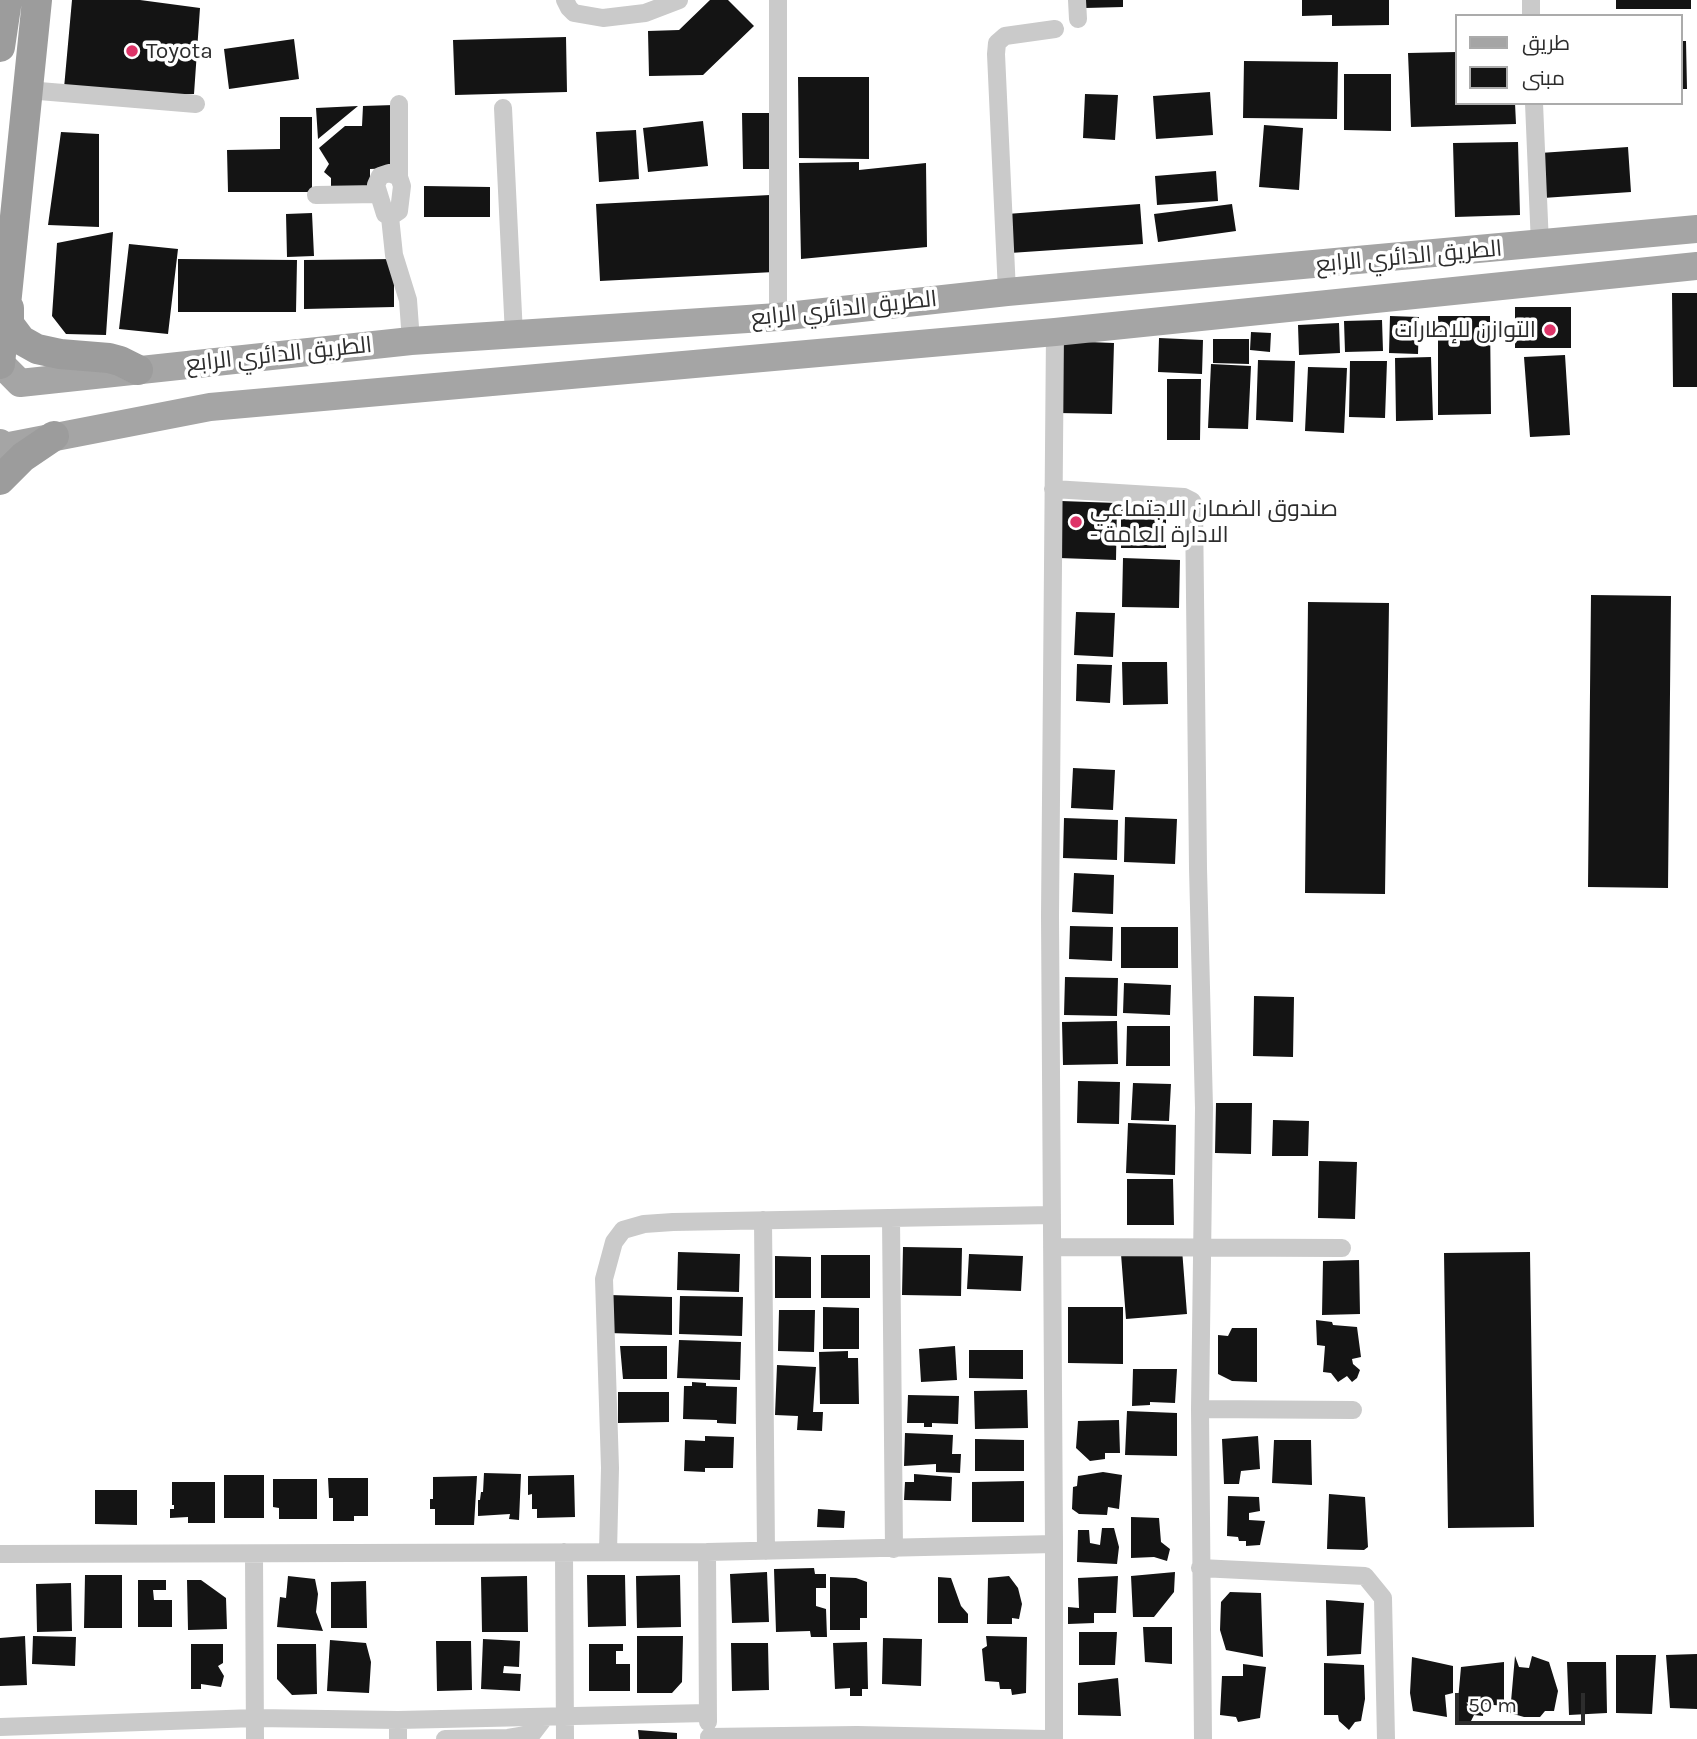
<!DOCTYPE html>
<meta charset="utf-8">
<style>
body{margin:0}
#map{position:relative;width:1697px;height:1739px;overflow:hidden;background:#fff;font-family:Karla,Cairo,sans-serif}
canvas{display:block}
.legend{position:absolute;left:1455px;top:14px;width:228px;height:91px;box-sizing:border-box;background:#fff;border:2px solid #ababab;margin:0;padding:9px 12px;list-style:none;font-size:21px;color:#2d2d2d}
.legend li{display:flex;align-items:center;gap:14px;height:35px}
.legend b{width:35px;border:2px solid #ababab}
.scale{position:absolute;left:1455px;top:1693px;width:130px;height:32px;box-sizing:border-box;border:4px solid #2d2d2d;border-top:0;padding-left:9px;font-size:21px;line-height:24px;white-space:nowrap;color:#2d2d2d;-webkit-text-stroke:5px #fff;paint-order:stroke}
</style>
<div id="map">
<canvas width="1697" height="1739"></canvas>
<ul class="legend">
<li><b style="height:9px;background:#a5a5a5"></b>طريق</li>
<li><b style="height:19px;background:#141414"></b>مبنى</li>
</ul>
<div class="scale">50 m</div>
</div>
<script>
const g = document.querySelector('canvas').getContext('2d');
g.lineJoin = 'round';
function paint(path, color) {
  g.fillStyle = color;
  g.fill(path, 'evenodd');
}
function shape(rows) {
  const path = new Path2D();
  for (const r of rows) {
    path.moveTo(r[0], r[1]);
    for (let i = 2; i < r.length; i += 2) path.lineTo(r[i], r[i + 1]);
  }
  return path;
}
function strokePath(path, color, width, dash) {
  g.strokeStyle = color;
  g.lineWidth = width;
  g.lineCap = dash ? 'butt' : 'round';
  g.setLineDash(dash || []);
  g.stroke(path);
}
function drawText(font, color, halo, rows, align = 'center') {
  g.font = font + ' Karla,Cairo,sans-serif';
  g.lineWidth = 7;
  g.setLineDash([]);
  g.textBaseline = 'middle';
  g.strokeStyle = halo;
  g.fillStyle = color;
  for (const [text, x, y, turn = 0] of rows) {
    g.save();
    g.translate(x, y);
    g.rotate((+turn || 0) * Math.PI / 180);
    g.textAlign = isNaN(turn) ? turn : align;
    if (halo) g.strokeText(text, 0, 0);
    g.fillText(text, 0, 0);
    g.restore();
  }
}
const building = shape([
 [72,0,140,0,200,8,194,94,63,99],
 [710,0,728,0,754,26,703,75,649,76,648,31,679,30],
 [1085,0,1123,0,1123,7,1085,8],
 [1302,0,1389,0,1389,25,1332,26,1332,15,1302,16],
 [1616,0,1691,0,1691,9,1616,9],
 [566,37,567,92,455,95,453,40],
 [294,39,299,79,229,89,224,49],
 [1681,41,1686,41,1687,89,1681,89],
 [1457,52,1457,103,1515,103,1516,124,1411,127,1408,53],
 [1244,61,1338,62,1337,119,1243,118],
 [1344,74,1391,74,1391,131,1344,130],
 [798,77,869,77,869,159,799,158],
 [1210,92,1213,135,1156,139,1153,96],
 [1085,94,1118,95,1115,140,1083,138],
 [394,105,395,168,370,169,370,190,331,192,331,178,324,172,329,164,319,148,345,126,362,126,363,106],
 [358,106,318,139,316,108],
 [742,113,769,113,769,169,743,169],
 [280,117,312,117,312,192,228,192,227,150,280,149],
 [703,121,708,166,648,172,643,128],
 [1264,125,1303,128,1299,190,1259,187],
 [636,130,639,179,599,182,596,132],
 [61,132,99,134,99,227,48,225],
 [1518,142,1520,215,1455,217,1453,143],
 [1628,147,1631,192,1543,198,1540,153],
 [859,162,859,170,926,163,927,247,801,259,799,163],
 [1216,171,1218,201,1157,205,1155,176],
 [424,186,490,187,490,217,424,217],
 [770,195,774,272,600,281,596,204],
 [1140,204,1143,244,1010,253,1007,214],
 [1232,204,1236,231,1158,242,1154,214],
 [312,213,314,256,287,257,286,214],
 [113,232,106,335,66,334,52,316,57,243],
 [129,244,178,249,168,334,119,329],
 [178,259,297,260,296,312,178,312],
 [394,259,394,307,304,309,304,260],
 [1672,293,1697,293,1697,387,1673,387],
 [1515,307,1571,307,1571,348,1515,348],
 [1390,316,1419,317,1418,354,1389,353],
 [1438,316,1490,316,1491,414,1438,415],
 [1382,320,1383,351,1345,352,1344,321],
 [1339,323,1340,353,1299,355,1298,325],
 [1251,332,1271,333,1270,352,1250,350],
 [1159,338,1203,340,1202,374,1158,372],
 [1213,339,1249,339,1249,364,1213,363],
 [1060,341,1114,343,1112,414,1058,413],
 [1565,355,1570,435,1530,437,1524,357],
 [1431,357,1433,420,1396,421,1395,358],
 [1258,360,1295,361,1293,422,1256,420],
 [1350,361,1387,361,1385,418,1349,417],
 [1211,364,1251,366,1248,429,1208,428],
 [1308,367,1347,368,1344,433,1305,431],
 [1167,379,1201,379,1200,440,1167,440],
 [1061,501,1117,503,1116,560,1059,558],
 [1121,501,1166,501,1166,548,1121,548],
 [1123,558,1180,560,1179,608,1122,607],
 [1591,595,1671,596,1668,888,1588,887],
 [1308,602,1389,603,1385,894,1305,893],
 [1076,612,1115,613,1113,657,1074,655],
 [1122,662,1167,662,1168,704,1123,705],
 [1077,664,1112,665,1110,703,1076,701],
 [1073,768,1115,770,1113,810,1071,808],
 [1125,817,1177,819,1175,864,1124,862],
 [1064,818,1118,820,1117,860,1063,858],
 [1074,873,1114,875,1113,914,1072,912],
 [1070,926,1113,927,1112,961,1069,959],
 [1121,927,1178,927,1178,968,1121,968],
 [1065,977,1118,978,1117,1016,1064,1015],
 [1124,983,1171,985,1170,1015,1123,1013],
 [1254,996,1294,997,1293,1057,1253,1056],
 [1117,1021,1118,1064,1063,1065,1062,1022],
 [1127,1026,1170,1026,1170,1066,1126,1066],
 [1078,1081,1120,1082,1119,1124,1077,1123],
 [1133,1083,1171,1084,1169,1121,1131,1120],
 [1216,1103,1252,1103,1251,1154,1215,1153],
 [1273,1120,1309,1121,1308,1156,1272,1156],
 [1128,1123,1176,1125,1175,1175,1126,1173],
 [1319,1161,1357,1162,1355,1219,1318,1218],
 [1127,1179,1173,1179,1174,1225,1127,1225],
 [903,1247,962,1248,961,1296,902,1295],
 [1182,1249,1187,1314,1126,1319,1121,1254],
 [678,1252,740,1254,739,1292,677,1290],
 [1530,1252,1534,1527,1448,1528,1444,1253],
 [969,1254,1023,1256,1021,1291,967,1289],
 [821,1255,870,1255,870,1298,821,1298],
 [775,1256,811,1257,811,1298,775,1298],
 [1359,1260,1360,1314,1322,1315,1323,1261],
 [610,1295,672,1297,672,1335,609,1333],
 [680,1296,743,1297,742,1336,679,1334],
 [823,1307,859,1308,859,1349,823,1349],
 [1068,1307,1123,1307,1123,1364,1068,1363],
 [779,1310,815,1310,814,1352,778,1351],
 [1316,1320,1332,1322,1333,1325,1357,1327,1361,1357,1352,1359,1353,1364,1360,1370,1357,1378,1352,1382,1347,1376,1338,1382,1331,1373,1323,1372,1325,1346,1317,1345],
 [1232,1328,1257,1328,1257,1382,1232,1381,1218,1374,1218,1335,1228,1336],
 [679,1340,741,1342,740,1380,677,1378],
 [620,1346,667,1346,667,1379,623,1379],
 [955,1346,957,1380,921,1382,919,1349],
 [969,1350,1023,1350,1023,1379,969,1378],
 [848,1351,848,1358,858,1358,859,1404,820,1404,819,1352],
 [777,1365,816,1367,813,1412,823,1412,822,1431,797,1430,798,1416,775,1415],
 [1133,1369,1177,1369,1175,1403,1150,1402,1150,1405,1132,1406],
 [692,1382,706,1383,706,1386,737,1387,736,1424,717,1423,717,1420,683,1419,684,1386,692,1386],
 [1027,1390,1028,1428,975,1429,974,1391],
 [618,1392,669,1392,669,1422,618,1423],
 [908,1395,959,1396,958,1424,932,1423,932,1427,924,1427,924,1423,907,1423],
 [1127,1411,1177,1413,1177,1456,1125,1455],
 [1119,1420,1120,1453,1105,1453,1105,1459,1090,1461,1076,1448,1078,1421],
 [905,1433,953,1435,952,1454,961,1454,960,1473,936,1472,936,1464,904,1466],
 [705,1436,734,1437,733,1468,705,1468,705,1472,684,1471,685,1440,705,1441],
 [1258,1436,1260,1469,1241,1471,1239,1484,1224,1484,1222,1439],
 [975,1439,1024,1440,1024,1471,975,1471],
 [1274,1440,1311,1440,1312,1485,1272,1483],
 [1103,1472,1122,1475,1119,1509,1108,1507,1107,1515,1079,1514,1072,1509,1073,1487,1077,1486,1078,1476],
 [484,1473,521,1474,519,1520,509,1519,510,1514,478,1516,478,1500,480,1500,481,1492,483,1492],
 [914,1474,952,1477,951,1501,904,1500,905,1482,914,1482],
 [224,1475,264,1475,264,1518,224,1518],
 [574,1475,575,1517,537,1518,537,1509,532,1509,532,1494,528,1495,528,1476],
 [477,1476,474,1525,435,1525,435,1509,430,1509,430,1499,433,1499,433,1477],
 [328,1478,368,1478,368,1516,354,1516,354,1521,333,1521,333,1498,329,1498],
 [273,1479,317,1479,317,1519,279,1519,279,1508,273,1507],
 [1024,1481,1024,1522,972,1522,972,1482],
 [172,1482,215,1482,215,1523,188,1523,188,1517,170,1518,170,1509,174,1509,174,1505,172,1505],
 [95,1490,137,1490,137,1525,95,1524],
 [1329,1494,1365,1497,1368,1547,1364,1550,1327,1549],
 [1228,1496,1259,1497,1260,1511,1249,1513,1249,1520,1265,1521,1260,1545,1246,1546,1246,1541,1239,1541,1238,1537,1227,1536],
 [818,1509,845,1511,844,1528,817,1527],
 [1131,1517,1159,1518,1161,1542,1170,1549,1167,1561,1154,1557,1131,1558],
 [1102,1528,1114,1528,1119,1547,1117,1564,1077,1562,1078,1530,1089,1530,1090,1543,1100,1545],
 [814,1568,815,1574,826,1574,826,1588,816,1588,816,1606,826,1609,827,1637,811,1637,810,1631,776,1632,774,1569],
 [767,1572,769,1622,732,1623,730,1574],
 [1175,1572,1174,1592,1154,1617,1133,1617,1131,1576],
 [85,1575,122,1575,122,1628,84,1628],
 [587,1575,625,1575,626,1626,588,1627],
 [680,1575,681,1627,637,1628,636,1576],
 [288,1576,315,1579,318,1594,316,1612,323,1631,277,1627,280,1597,286,1598],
 [527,1576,528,1632,482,1632,481,1577],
 [1009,1576,1018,1588,1022,1604,1019,1619,1012,1618,1012,1624,987,1624,988,1578],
 [1118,1576,1116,1613,1094,1613,1094,1623,1068,1624,1068,1607,1079,1608,1078,1578],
 [830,1577,856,1578,867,1582,867,1618,860,1618,860,1630,830,1630],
 [938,1577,951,1578,961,1606,968,1614,968,1623,938,1623],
 [138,1580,166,1580,166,1590,153,1590,154,1600,172,1600,172,1627,138,1627],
 [187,1580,201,1580,226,1598,227,1629,188,1630],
 [366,1581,367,1628,331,1628,331,1582],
 [71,1583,72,1631,37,1632,36,1584],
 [1230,1592,1261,1593,1263,1657,1226,1650,1220,1630,1221,1602],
 [1326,1600,1364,1603,1361,1654,1327,1656],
 [1143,1627,1172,1627,1172,1664,1145,1662],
 [1079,1632,1117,1632,1115,1665,1079,1665],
 [25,1636,27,1685,0,1686,0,1638],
 [33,1636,76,1637,75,1666,32,1664],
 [637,1636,683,1636,682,1682,672,1693,637,1693],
 [986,1636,1027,1637,1026,1693,1012,1695,1011,1689,1000,1689,999,1682,985,1681,982,1649,987,1646],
 [883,1638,922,1639,921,1686,882,1684],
 [483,1639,520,1641,519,1667,504,1666,503,1673,521,1674,520,1691,481,1689],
 [330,1640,366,1643,371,1662,369,1693,327,1691],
 [436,1641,471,1641,472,1690,437,1691],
 [867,1642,868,1689,862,1689,862,1696,850,1696,850,1688,835,1689,833,1643],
 [731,1643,768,1643,769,1690,732,1691],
 [191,1644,223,1644,223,1663,218,1666,224,1676,221,1687,201,1684,201,1689,191,1689],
 [277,1644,316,1644,317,1694,292,1695,277,1679],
 [589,1644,623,1644,623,1651,616,1651,616,1664,630,1664,630,1691,589,1691],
 [1697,1654,1697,1709,1670,1708,1666,1655],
 [1616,1655,1656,1655,1652,1714,1616,1713],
 [1515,1656,1519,1667,1529,1668,1532,1656,1549,1662,1558,1691,1554,1711,1545,1711,1540,1717,1524,1717,1510,1713],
 [1412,1657,1453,1666,1453,1693,1445,1695,1447,1717,1413,1711,1410,1693],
 [1504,1662,1504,1706,1484,1704,1483,1716,1474,1715,1471,1721,1456,1723,1461,1667],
 [1567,1662,1606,1662,1607,1713,1569,1715],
 [1324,1663,1364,1665,1365,1699,1361,1721,1355,1722,1349,1730,1339,1721,1338,1715,1324,1715],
 [1243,1664,1266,1667,1260,1718,1238,1722,1236,1717,1220,1715,1222,1676,1243,1676],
 [1118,1678,1121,1716,1078,1715,1078,1683],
 [638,1730,677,1733,677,1739,639,1739]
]);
const minor = shape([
 [565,0,569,8,574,13,603,18,645,13,679,0],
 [778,0,778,317],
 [1077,0,1078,19],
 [1531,0,1531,16],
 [27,90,196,104],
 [1534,103,1540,245],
 [503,108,514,335],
 [389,173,399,177,402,186,399,211,390,217,385,214,376,185,380,176,389,173],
 [399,177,399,104],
 [316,195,378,194],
 [390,217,394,255,408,300,411,341],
 [1007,292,996,54,997,43,1005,36,1055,29],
 [1053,489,1184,497,1192,501,1194,505,1198,868,1204,1108,1200,1409,1203,1739],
 [891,1218,894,1549],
 [763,1220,766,1551],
 [1052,1247,1342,1248],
 [1200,1409,1353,1410],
 [564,1552,565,1739],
 [608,1552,610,1468,604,1279,614,1242,623,1230,644,1224,673,1222,1052,1215],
 [707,1552,708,1722],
 [0,1554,707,1552,1054,1544],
 [254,1555,255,1739],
 [1200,1568,1365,1576,1383,1598,1386,1739],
 [398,1720,398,1739],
 [0,1727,255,1718,398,1720,707,1713],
 [709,1737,857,1735,1046,1739],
 [445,1739,508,1738,532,1734,545,1717],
 [1054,1739,1054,1544,1050,916,1055,332]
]);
const primary = shape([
 [0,363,20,383,411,341,778,317,1007,292,1697,229],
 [0,443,4,447,210,407,1055,332,1697,266]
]);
const trunk = shape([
 [0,47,7,0],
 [9,308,9,324,21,340,37,349,60,354,109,358,120,361,138,370],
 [0,364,37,0],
 [0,480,23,457,54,436]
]);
const markers = [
 [132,51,7,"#de3468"],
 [1550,330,7,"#de3468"],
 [1076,522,7,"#de3468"]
];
const poiNames = [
 ["Toyota",146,51],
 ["التوازن للإطارات",1536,330,"right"],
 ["صندوق الضمان الاجتماعي",1090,509],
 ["- الادارة العامة",1090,535]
];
const streetNames = [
 ["الطريق الدائري الرابع",1409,257,-5],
 ["الطريق الدائري الرابع",844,309,-6],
 ["الطريق الدائري الرابع",279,355,-6]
];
paint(building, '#141414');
strokePath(minor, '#cacaca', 18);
strokePath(primary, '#a5a5a5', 28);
strokePath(trunk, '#9c9c9c', 30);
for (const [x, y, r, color] of markers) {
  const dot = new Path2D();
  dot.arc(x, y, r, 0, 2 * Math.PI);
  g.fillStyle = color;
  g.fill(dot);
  strokePath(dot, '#fff', 2.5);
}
drawText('23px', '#2d2d2d', '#fff', poiNames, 'left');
drawText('23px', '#2d2d2d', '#fff', streetNames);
</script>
